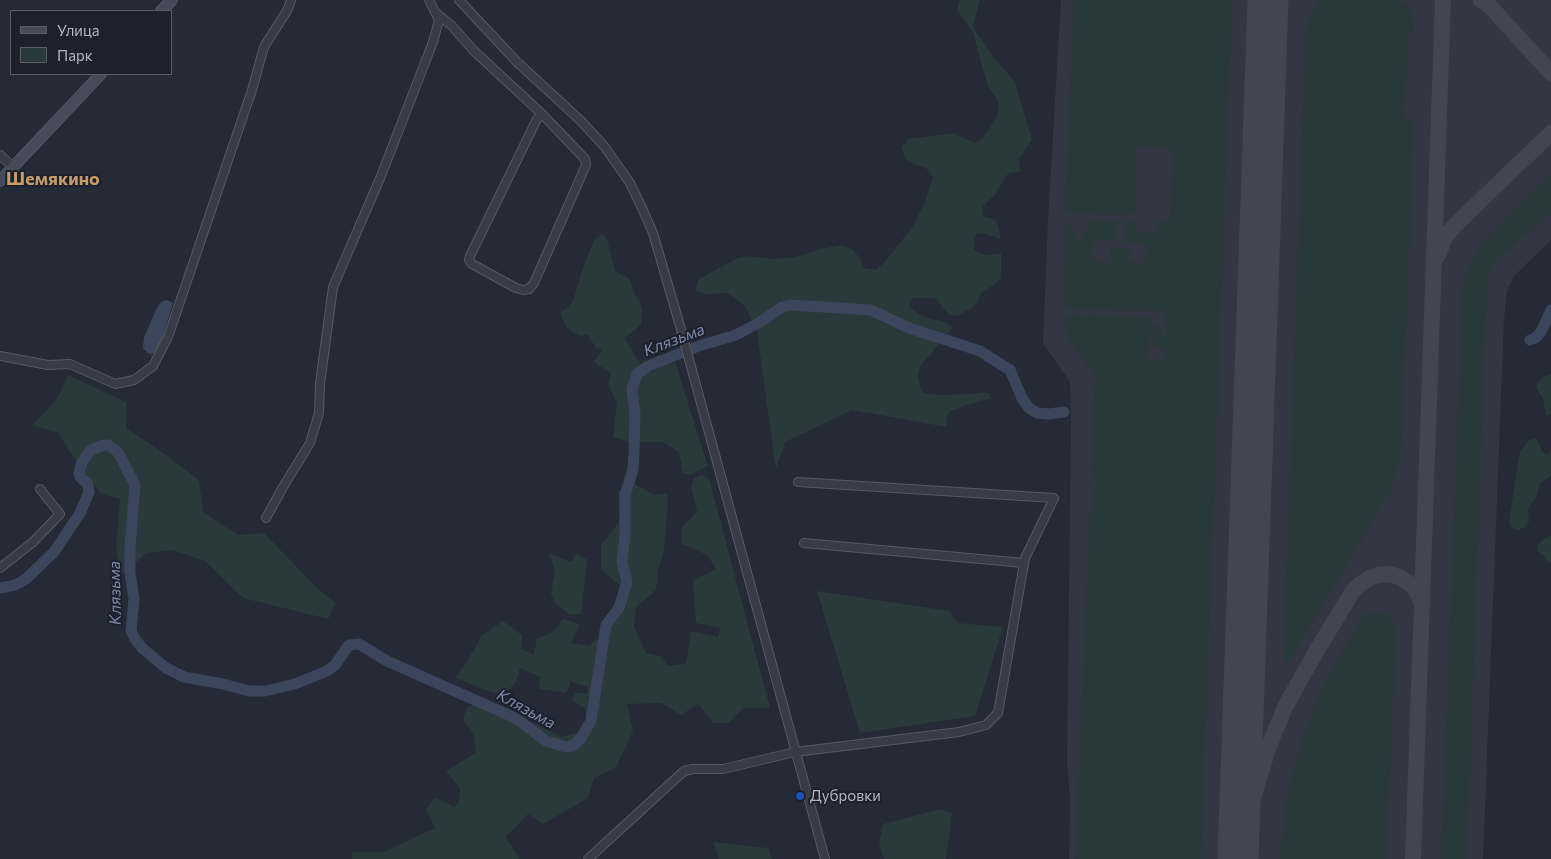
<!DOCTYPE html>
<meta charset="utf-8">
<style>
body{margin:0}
#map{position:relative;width:1551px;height:859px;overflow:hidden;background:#242a36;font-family:Commissioner,sans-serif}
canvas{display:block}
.legend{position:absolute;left:10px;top:10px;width:162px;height:65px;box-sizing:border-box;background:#1c212c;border:1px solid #585d68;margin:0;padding:6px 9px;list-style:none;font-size:15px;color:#b2b7c3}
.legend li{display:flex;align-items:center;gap:10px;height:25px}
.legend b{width:25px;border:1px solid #585d68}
</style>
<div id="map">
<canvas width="1551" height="859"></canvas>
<ul class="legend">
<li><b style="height:6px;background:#464b59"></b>Улица</li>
<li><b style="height:14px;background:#2a393b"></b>Парк</li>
</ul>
</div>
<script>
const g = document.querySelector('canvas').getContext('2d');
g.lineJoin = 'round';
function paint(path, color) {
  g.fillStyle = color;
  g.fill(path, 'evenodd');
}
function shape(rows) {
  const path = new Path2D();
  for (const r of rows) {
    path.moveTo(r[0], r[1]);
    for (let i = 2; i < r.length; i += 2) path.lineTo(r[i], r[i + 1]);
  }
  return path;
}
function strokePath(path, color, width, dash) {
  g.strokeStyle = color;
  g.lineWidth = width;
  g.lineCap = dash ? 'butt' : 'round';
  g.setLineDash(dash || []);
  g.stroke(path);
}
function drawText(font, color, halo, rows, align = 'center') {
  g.font = font + ' Commissioner,sans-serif';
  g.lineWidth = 4;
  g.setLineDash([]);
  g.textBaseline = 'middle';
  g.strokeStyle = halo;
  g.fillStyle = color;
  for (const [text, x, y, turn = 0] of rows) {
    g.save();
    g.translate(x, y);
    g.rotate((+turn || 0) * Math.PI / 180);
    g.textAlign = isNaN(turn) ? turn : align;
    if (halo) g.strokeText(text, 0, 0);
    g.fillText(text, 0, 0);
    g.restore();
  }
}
const airport = shape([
 [1061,0,1551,0,1551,240,1514,276,1507,291,1504,319,1483,859,1069,859,1070,797,1067,763,1071,418,1070,382,1043,343,1048,219]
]);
const green = shape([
 [960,0,980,0,973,27,992,55,1015,82,1032,140,1019,159,1020,172,1010,173,1006,176,994,196,983,206,982,212,984,217,996,220,1001,239,982,233,977,234,974,238,974,248,978,253,988,255,1001,253,1001,278,994,285,981,293,977,303,973,307,959,315,953,316,948,314,937,300,932,298,914,298,910,302,910,307,919,314,930,319,942,321,953,327,920,367,918,378,921,389,924,393,937,395,971,394,984,392,990,394,990,399,963,406,949,412,946,418,947,427,852,410,785,442,776,469,757,332,745,306,736,299,727,293,705,294,695,290,699,279,738,258,749,256,773,259,796,257,820,249,842,245,853,250,860,258,864,268,875,270,884,263,913,226,925,202,933,177,926,168,916,165,905,159,902,148,907,139,953,133,974,143,983,138,997,117,999,105,995,96,988,87,973,33,957,10],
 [1074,0,1232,0,1201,859,1075,859,1090,512,1094,508,1095,476,1091,472,1095,376,1067,337,1065,315,1146,316,1151,321,1148,360,1164,360,1165,349,1154,346,1153,327,1157,324,1161,333,1166,337,1165,311,1067,309,1064,304,1065,223,1072,223,1072,231,1075,231,1075,238,1083,238,1084,232,1087,231,1087,220,1117,220,1117,241,1093,241,1092,261,1110,262,1110,248,1130,249,1130,260,1135,260,1135,264,1141,264,1142,260,1146,260,1147,244,1123,243,1123,225,1125,221,1132,221,1135,224,1135,232,1155,233,1156,222,1170,222,1172,148,1136,147,1135,210,1133,213,1129,215,1071,213,1067,211,1065,206],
 [1321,0,1399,0,1407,5,1413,16,1414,30,1408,36,1404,116,1414,123,1401,457,1391,490,1290,660,1283,662,1306,31,1310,15],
 [1551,175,1551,212,1498,260,1490,270,1487,281,1467,859,1441,859,1463,282,1467,270,1479,248,1511,212],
 [602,234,607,239,615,271,630,279,634,293,639,299,642,311,641,325,625,338,643,369,652,371,667,363,675,362,708,466,689,475,683,473,679,452,663,442,630,442,613,437,617,403,608,384,611,373,593,362,603,349,596,348,587,334,581,336,572,332,566,327,562,318,561,311,568,308,573,301,584,265,594,240],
 [1551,374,1551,415,1546,414,1543,399,1536,387,1538,381,1543,377],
 [68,375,126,402,126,428,165,454,199,480,203,512,238,535,264,533,320,591,336,603,328,619,243,598,205,561,172,550,147,553,121,575,116,548,120,499,101,494,70,452,58,432,32,426,58,397],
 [1535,438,1539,443,1542,451,1547,455,1551,451,1551,476,1540,483,1537,496,1528,509,1529,522,1524,528,1517,530,1511,527,1509,521,1520,451,1529,440],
 [701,475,709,478,770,708,743,708,729,723,713,723,698,704,681,715,661,703,627,704,633,731,616,767,594,778,588,798,543,824,528,814,506,837,520,859,352,859,352,852,384,852,435,828,426,809,435,797,454,807,459,801,460,788,446,771,476,753,474,736,463,719,467,707,489,701,561,737,578,732,586,719,585,708,572,701,575,692,587,694,588,687,571,682,566,693,539,689,540,677,520,668,516,682,503,695,490,692,456,678,477,645,481,636,503,621,522,635,521,649,534,654,537,638,552,633,563,619,580,624,571,643,589,646,614,623,622,587,601,570,601,545,619,522,618,492,633,483,654,495,667,493,668,505,664,550,658,571,656,590,636,607,634,627,646,653,660,656,668,666,686,663,691,631,718,637,721,628,696,623,693,581,716,569,707,555,682,544,682,527,697,512,691,486,694,478],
 [1551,535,1551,563,1547,562,1544,556,1538,552,1538,545,1543,540],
 [549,553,571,562,577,553,587,560,581,614,570,615,556,604,551,594,555,572],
 [817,591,950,611,958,623,1003,627,975,716,860,733],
 [1380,612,1388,615,1394,623,1396,632,1386,859,1279,859,1289,787,1303,738,1321,689,1362,618,1371,613],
 [941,809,952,813,946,859,884,859,879,843,883,824],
 [713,842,768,848,772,859,719,859]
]);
const water = shape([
 [167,300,173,303,160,346,156,352,151,354,148,353,143,348,144,337,156,310,161,302]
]);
const river = shape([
 [1530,340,1535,338,1541,332,1551,310],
 [0,588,15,585,26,579,54,552,80,513,89,492,88,484,80,477,79,473,82,462,91,450,104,445,108,445,118,452,135,485,130,546,130,573,134,599,131,631,135,639,142,648,166,668,184,677,223,684,249,691,265,691,295,684,327,671,335,665,349,645,359,644,387,661,513,717,521,722,546,741,566,747,573,746,581,738,591,721,606,625,619,608,627,582,622,562,625,535,625,495,633,470,634,452,635,414,632,389,637,374,648,366,699,346,736,335,762,321,782,307,791,305,871,310,909,328,980,351,1010,370,1022,398,1029,408,1037,413,1049,414,1064,412]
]);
const taxiway = shape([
 [1481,0,1488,4,1551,73],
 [1268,4,1268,0],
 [1437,257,1445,238,1454,226,1551,133],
 [1241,859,1251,805,1269,746,1285,707,1317,650,1353,591,1360,584,1370,578,1378,575,1389,574,1399,577,1412,585,1417,592,1421,603],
 [1413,859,1443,0]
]);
const runway = shape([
 [1238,859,1268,0]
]);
const street = shape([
 [459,0,517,62,581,121,604,146,630,183,642,208,653,233,680,326,825,859],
 [435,12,452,26,473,50,542,114,585,159,586,165,534,283,529,289,523,290,516,288,472,264,469,260,470,256,537,119,542,114],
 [0,155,13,167],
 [0,356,48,365,70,364,115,384,134,380,153,366,168,337,252,90,264,47,288,9,291,0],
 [266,518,283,487,310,443,319,413,320,384,333,287,381,176,433,42,439,20,429,0],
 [804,543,1024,563],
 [0,568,33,542,60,514,40,489],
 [588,859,684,771,693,769,723,769,795,752,959,732,986,725,998,713,1025,558,1054,498,798,482]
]);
const secondary = shape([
 [161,11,172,0],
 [0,181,101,74]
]);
const markers = [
 [800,796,5,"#1a4fb4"]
];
const poiNames = [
 ["Дубровки",810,796]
];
const waterNames = [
 ["Клязьма",674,340,-21],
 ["Клязьма",115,593,-91],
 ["Клязьма",526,709,29]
];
const quarterNames = [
 ["Шемякино",53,179]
];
paint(airport, '#323743');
paint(green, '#2a393b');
paint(water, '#3b465d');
strokePath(river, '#3b465d', 11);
strokePath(taxiway, '#404652', 16);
strokePath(runway, '#404652', 41);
strokePath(street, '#555a65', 10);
strokePath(secondary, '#555a65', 12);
strokePath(street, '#373c47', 8);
strokePath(secondary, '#464b59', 10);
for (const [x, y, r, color] of markers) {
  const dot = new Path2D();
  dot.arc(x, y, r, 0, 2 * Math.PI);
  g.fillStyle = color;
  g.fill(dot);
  strokePath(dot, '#1c212c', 2);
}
drawText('15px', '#b2b7c3', '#1c212c', poiNames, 'left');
drawText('italic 16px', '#7d8ba8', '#1c212c', waterNames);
drawText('bold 18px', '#c59c6a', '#1c212c', quarterNames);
</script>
